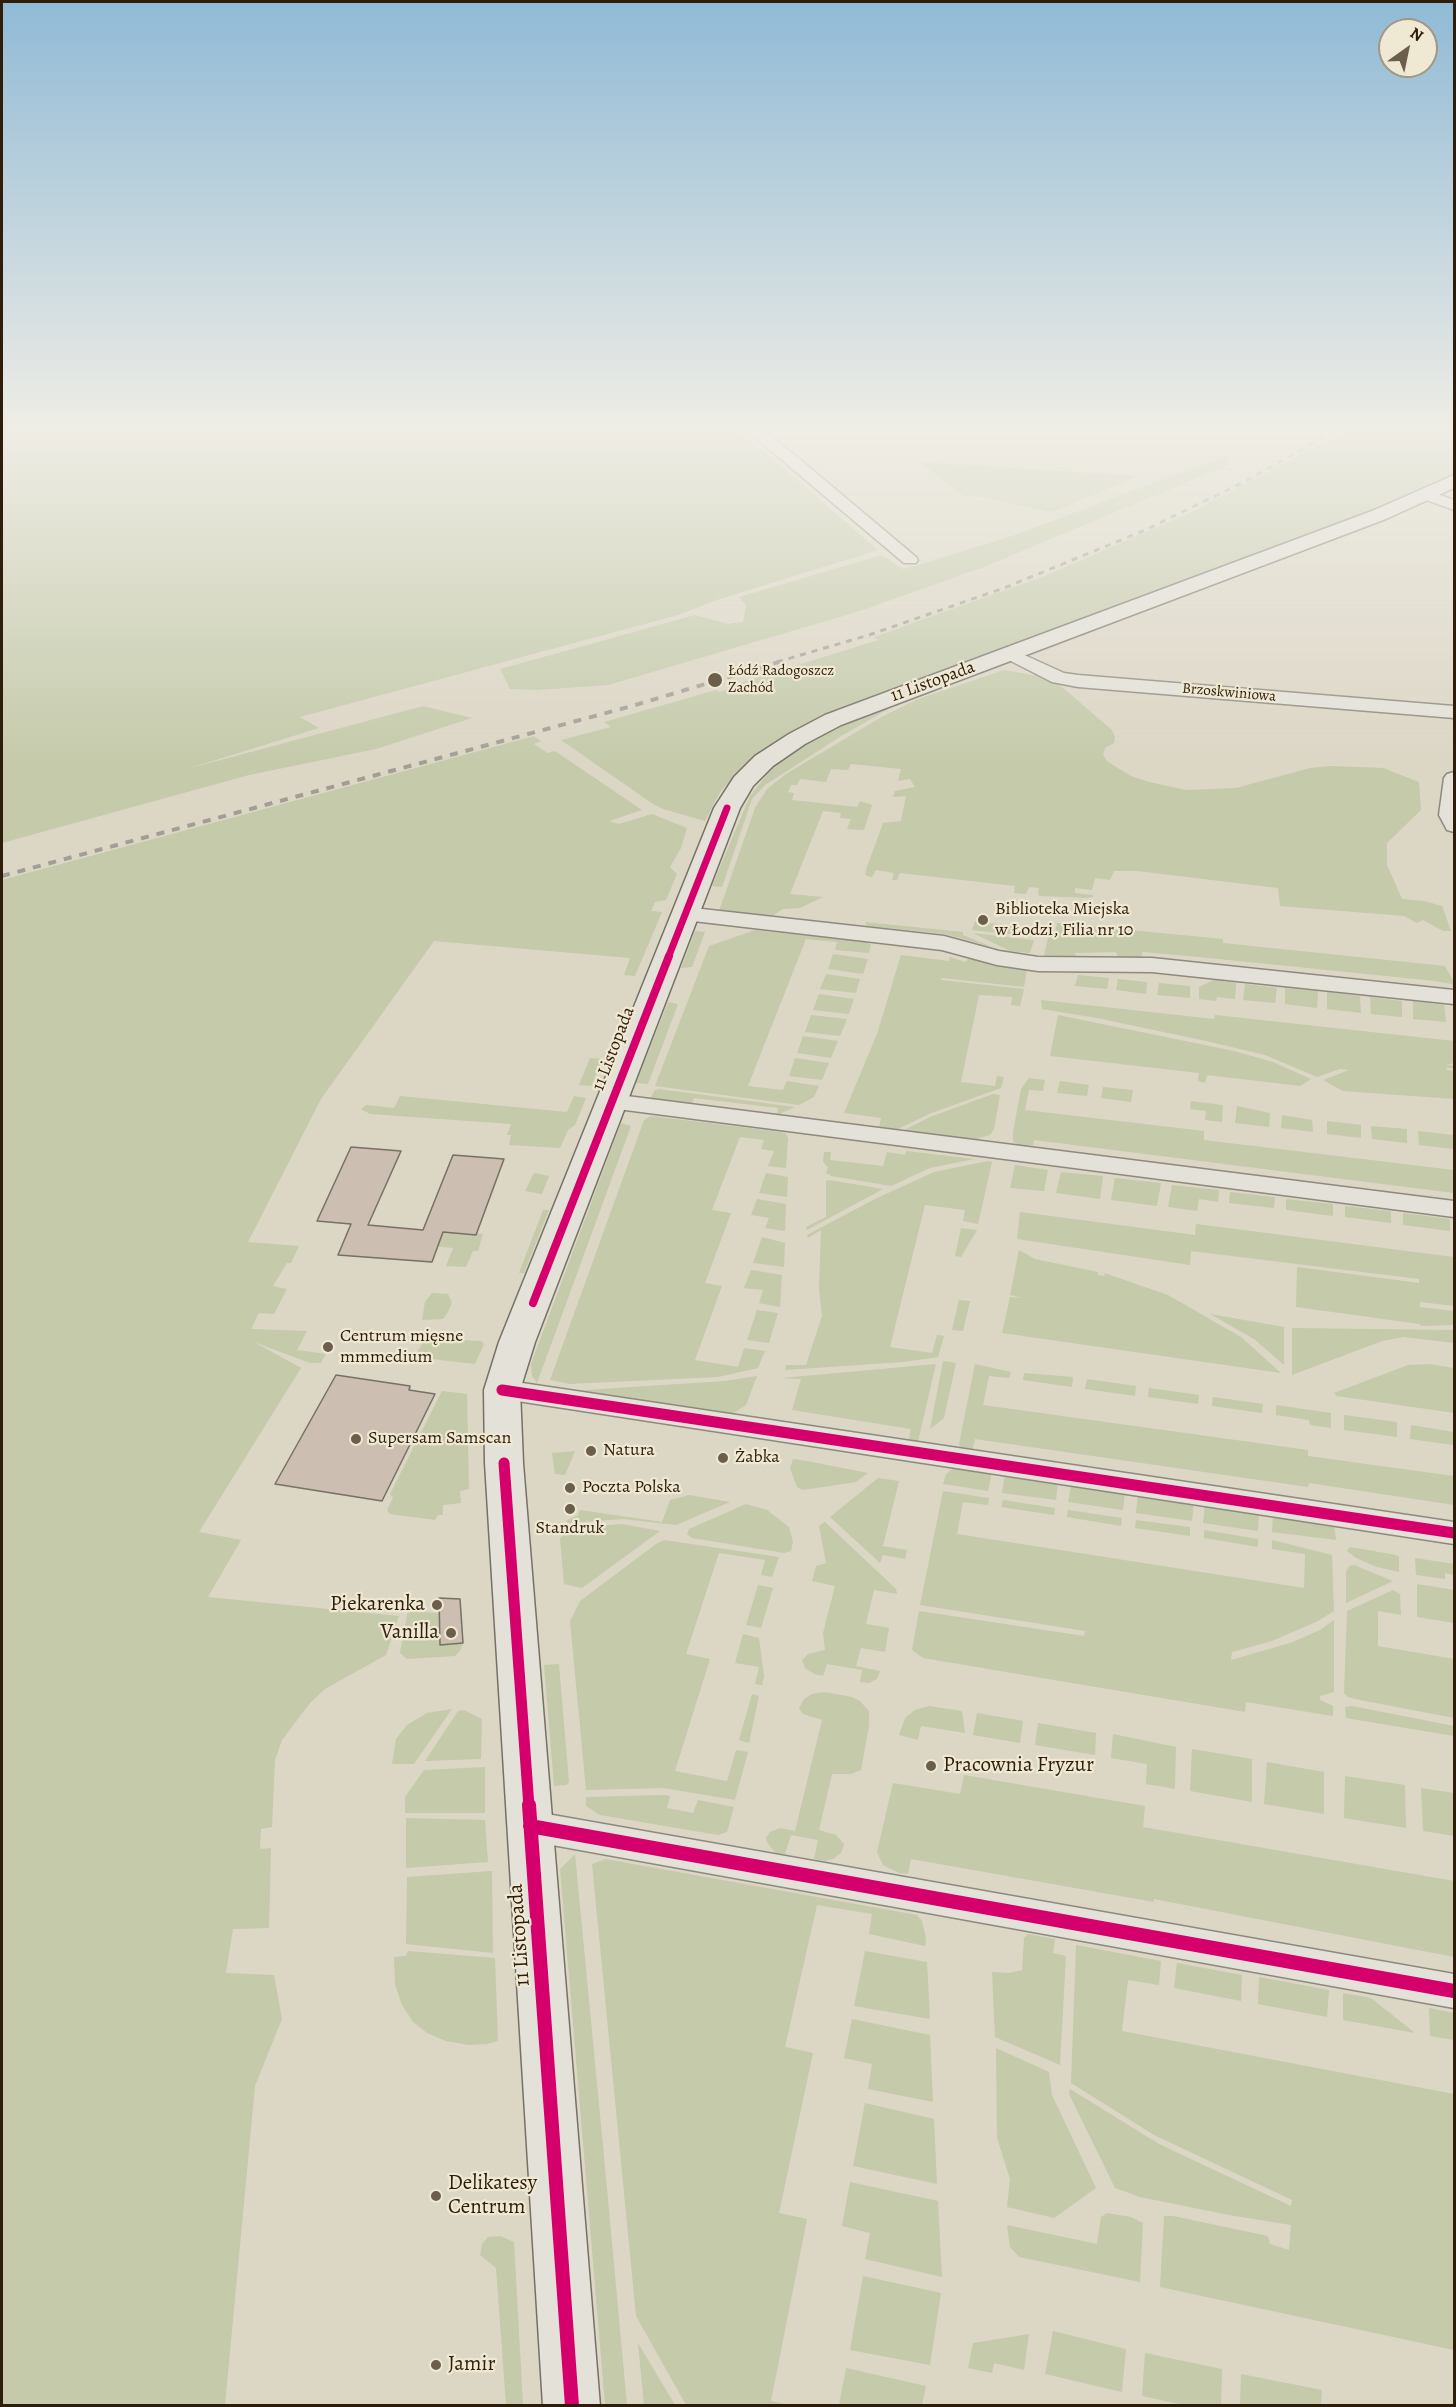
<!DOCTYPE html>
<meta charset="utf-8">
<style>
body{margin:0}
#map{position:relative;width:1456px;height:2407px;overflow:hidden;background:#dcd6c5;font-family:Alegreya,serif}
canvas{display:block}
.frame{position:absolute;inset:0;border:3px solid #2e1d0a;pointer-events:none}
.north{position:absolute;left:1378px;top:18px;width:60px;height:60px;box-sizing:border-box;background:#efe8d3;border:2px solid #a29783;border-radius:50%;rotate:33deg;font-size:16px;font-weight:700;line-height:24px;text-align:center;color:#2e1d0a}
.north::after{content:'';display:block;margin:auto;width:21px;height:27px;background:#6b5e4b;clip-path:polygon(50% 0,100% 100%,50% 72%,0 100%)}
</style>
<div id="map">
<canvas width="1456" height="2407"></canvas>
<div class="frame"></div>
<div class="north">N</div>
</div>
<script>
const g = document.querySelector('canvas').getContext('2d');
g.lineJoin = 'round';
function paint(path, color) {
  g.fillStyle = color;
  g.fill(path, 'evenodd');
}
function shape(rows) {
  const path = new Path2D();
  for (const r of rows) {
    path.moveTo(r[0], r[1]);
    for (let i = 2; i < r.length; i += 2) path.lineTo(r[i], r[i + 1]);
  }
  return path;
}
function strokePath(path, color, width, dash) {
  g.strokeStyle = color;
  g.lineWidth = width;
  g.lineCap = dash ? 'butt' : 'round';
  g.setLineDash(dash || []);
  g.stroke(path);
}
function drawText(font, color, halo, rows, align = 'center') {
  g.font = font + ' Alegreya,serif';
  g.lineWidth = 4.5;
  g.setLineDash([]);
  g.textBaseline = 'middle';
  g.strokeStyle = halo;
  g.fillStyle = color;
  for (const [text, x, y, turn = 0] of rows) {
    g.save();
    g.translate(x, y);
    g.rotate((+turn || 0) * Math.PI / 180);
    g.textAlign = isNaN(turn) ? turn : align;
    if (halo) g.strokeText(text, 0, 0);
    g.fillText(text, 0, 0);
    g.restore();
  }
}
const green = shape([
 [2,428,737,428,878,550,717,600,678,615,300,717,319,728,187,769,423,706,472,718,376,749,249,775,2,843],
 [1350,428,1454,428,1454,475,1401,501,799,729,763,751,735,775,720,792,705,821,663,809,653,804,561,740,611,727,604,722,716,690,719,692,743,685,740,683,878,640,874,637,1047,575,1196,510],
 [1229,455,1228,465,984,567,857,612,608,685,537,690,510,689,500,669,695,615,728,624,743,622,746,605,739,597,882,555,903,569,925,563,1009,537],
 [919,462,1139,476,1052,512,977,496,965,497],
 [1005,661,1010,662,894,706,843,735,765,785,752,799,722,887,712,886,750,796,768,773,786,756,832,728],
 [1004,670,1045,677,1062,687,1112,730,1115,737,1114,743,1105,748,1103,755,1108,762,1131,776,1149,782,1186,790,1236,788,1310,768,1331,766,1383,768,1419,782,1421,810,1387,843,1387,865,1402,899,1424,901,1442,906,1451,931,1443,931,1423,920,1417,923,1404,916,1280,906,1278,888,1137,871,1114,871,1110,880,1095,878,1092,890,1075,888,1075,893,1093,895,1093,897,1087,898,1040,896,1038,895,1039,888,1029,887,1026,894,1014,893,1015,886,900,873,897,880,892,880,894,873,876,870,872,877,867,876,865,874,867,867,883,823,901,821,906,796,893,797,895,791,915,787,910,779,898,781,901,769,851,764,848,770,831,769,826,782,800,779,797,785,791,785,788,792,794,793,792,800,857,807,860,801,872,805,864,830,847,829,851,819,840,818,841,813,823,811,790,894,823,897,800,908,783,909,769,918,719,911,755,808,767,789,786,774,883,716,918,699],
 [534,736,541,741,534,744,548,753,555,751,642,810,609,821,619,824,652,814,687,828,681,848,670,867,677,874,666,900,655,902,651,911,662,912,635,976,624,975,630,958,434,941,321,1099,248,1242,299,1246,291,1263,287,1263,273,1286,287,1289,274,1314,259,1313,251,1329,307,1331,297,1350,326,1354,321,1363,310,1363,254,1342,301,1368,199,1532,241,1540,208,1597,399,1616,386,1655,325,1689,310,1703,282,1740,275,1760,272,1827,261,1829,260,1849,271,1848,269,1928,233,1929,226,1973,274,1975,282,2019,255,2086,225,2405,2,2405,2,880],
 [975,921,988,923,1030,928,1029,936,972,930],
 [865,922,963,932,963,935,992,947,946,934,867,926],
 [1057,923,1223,939,1223,943,1445,966,1454,982,1454,992,1452,984,1435,981,1199,957,1142,952,1141,961,1120,962,1116,952,1075,953,1077,961,1047,958,1044,955,1049,934,1055,934],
 [755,930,866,942,871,945,869,953,835,950,837,942,806,939,748,1086,783,1090,787,1081,819,1086,814,1097,799,1105,655,1086,709,946],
 [695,931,705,932,692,967,681,968],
 [973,933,1033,940,1034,940,1030,953,1010,951],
 [833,954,868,959,863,974,828,969],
 [901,955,949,961,950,957,965,962,970,957,993,965,1027,970,1024,987,942,978,941,980,1024,989,1020,1006,1011,1005,1012,997,979,995,961,1082,995,1086,997,1076,1004,1077,1001,1088,929,1114,896,1130,879,1128,881,1118,844,1113,877,1034],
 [826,974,860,979,856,993,820,989],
 [1078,975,1109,978,1107,989,1075,986],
 [1118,979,1147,982,1146,994,1116,990],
 [1214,980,1236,983,1235,999,1217,997,1216,1001,1199,999,1199,987],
 [1159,983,1190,986,1190,998,1157,995],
 [1245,984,1277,988,1275,1003,1243,1000],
 [1285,988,1318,991,1317,1008,1285,1004],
 [1327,992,1360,996,1361,1013,1327,1009],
 [819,994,854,999,849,1014,813,1010],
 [1370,997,1402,1001,1402,1017,1371,1014],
 [1041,1000,1214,1019,1215,1015,1454,1041,1454,1063,1446,1065,1454,1066,1454,1068,1446,1068,1447,1070,1454,1071,1454,1099,1343,1091,1323,1080,1349,1070,1340,1069,1317,1077,1265,1055,1206,1041,1097,1018,1042,1009],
 [1413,1001,1444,1005,1446,1022,1413,1019],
 [668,1002,678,1004,648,1084,636,1083],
 [811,1015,847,1019,840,1036,805,1032],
 [1058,1015,1234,1051,1273,1062,1311,1079,1300,1086,1207,1075,1205,1083,1198,1081,1199,1073,1050,1056],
 [803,1036,838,1041,831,1058,797,1053],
 [590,1058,603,1059,591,1086,579,1085],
 [795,1058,829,1063,822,1080,789,1076],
 [1029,1078,1045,1080,1043,1091,1029,1090,1025,1110,1204,1131,1204,1140,1454,1170,1454,1193,1034,1140,1033,1145,1024,1145,1023,1150,1013,1141,1013,1132,1021,1089],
 [1060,1081,1089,1085,1087,1096,1057,1093],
 [1103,1087,1133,1090,1131,1102,1101,1098],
 [658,1089,795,1107,777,1115,778,1108,694,1098,692,1104,651,1098,654,1091],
 [993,1094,1000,1095,994,1129,990,1135,979,1138,979,1140,902,1131,930,1117],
 [400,1096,567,1112,574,1096,586,1098,575,1125,568,1130,560,1148,509,1145,511,1135,507,1135,511,1124,370,1114,361,1109,366,1105,394,1108],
 [1191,1101,1223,1105,1222,1122,1205,1120,1206,1111,1190,1109],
 [1237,1106,1270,1113,1269,1127,1235,1123],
 [1282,1115,1312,1120,1313,1132,1281,1128],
 [651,1116,773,1131,785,1133,788,1138,786,1168,768,1166,774,1151,761,1149,764,1140,740,1137,712,1210,731,1213,705,1283,722,1286,695,1360,738,1367,744,1348,765,1351,758,1368,718,1377,570,1384,550,1380,644,1120],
 [1327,1121,1361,1125,1361,1138,1327,1134],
 [621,1123,631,1126,537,1383,532,1376,531,1364],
 [1371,1126,1407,1129,1407,1143,1372,1139],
 [1418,1131,1453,1135,1454,1149,1419,1145],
 [906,1151,974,1159,930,1168,891,1186,831,1176,826,1173,828,1167,823,1162,824,1152,831,1152,830,1160,883,1166,887,1152,905,1155],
 [988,1161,992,1162,978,1224,963,1221,965,1210,925,1205,890,1347,932,1353,937,1335,944,1336,938,1357,903,1362,785,1370,786,1365,806,1365,822,1316,819,1288,821,1230,808,1238,807,1235,875,1199,934,1172],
 [1015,1165,1048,1170,1044,1191,1010,1188],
 [1061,1172,1103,1176,1100,1199,1056,1193],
 [534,1173,549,1176,542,1194,525,1191],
 [766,1173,788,1177,787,1197,759,1193],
 [1115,1178,1161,1183,1157,1206,1111,1200],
 [829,1180,883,1189,807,1230,806,1227,826,1217,826,1181],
 [1172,1185,1219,1190,1218,1202,1199,1199,1197,1211,1168,1207],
 [1230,1192,1275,1197,1274,1208,1229,1203],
 [757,1199,786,1204,785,1231,765,1228,769,1218,751,1215],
 [1286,1199,1333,1204,1333,1216,1286,1210],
 [1345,1206,1391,1211,1391,1223,1345,1217],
 [543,1210,549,1210,524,1273,519,1273],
 [1020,1212,1195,1235,1196,1224,1454,1257,1454,1306,1420,1302,1420,1307,1454,1311,1454,1325,1421,1326,1420,1324,1296,1307,1297,1267,1419,1283,1419,1279,1191,1251,1190,1265,1017,1239],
 [1403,1213,1450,1219,1450,1231,1403,1225],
 [961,1228,977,1230,961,1257,955,1256],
 [444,1230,483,1234,478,1251,473,1251,466,1267,446,1266,453,1248,434,1246,436,1241,440,1241],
 [762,1237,785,1243,784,1267,753,1263],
 [1019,1250,1035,1259,1098,1272,1098,1275,1104,1276,1105,1273,1110,1275,1168,1295,1241,1337,1281,1373,1002,1333,1010,1297,1022,1298,1010,1295],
 [751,1270,782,1275,780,1307,759,1303,763,1290,744,1288],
 [432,1293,448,1294,452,1302,448,1312,443,1319,422,1320,425,1302],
 [959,1300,970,1301,963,1331,952,1330],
 [757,1310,778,1313,769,1343,747,1340],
 [1210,1314,1284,1327,1284,1365,1254,1339],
 [1292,1328,1454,1330,1454,1343,1404,1337,1382,1341,1292,1375],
 [425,1338,481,1341,484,1344,475,1364,415,1357],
 [943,1361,956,1363,944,1418,930,1429],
 [936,1364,917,1446,908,1444,911,1429,792,1410,801,1379,782,1378],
 [975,1364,1011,1372,1009,1378,989,1376,983,1405,1308,1450,1308,1456,1454,1476,1454,1505,1309,1483,1308,1487,975,1439,971,1454,961,1450,959,1444],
 [1429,1364,1454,1368,1454,1413,1337,1396,1334,1393,1408,1365],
 [1024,1373,1073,1377,1072,1387,1023,1380],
 [757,1376,746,1405,732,1414,570,1391,725,1381],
 [1087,1379,1136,1386,1135,1396,1085,1389],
 [1149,1388,1199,1395,1198,1404,1148,1397],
 [442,1391,467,1394,469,1489,460,1491,461,1503,443,1505,443,1515,438,1515,435,1520,390,1514,387,1510,393,1498,390,1494],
 [1213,1397,1263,1404,1262,1413,1212,1406],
 [1276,1405,1331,1413,1331,1428,1310,1425,1309,1420,1276,1415],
 [1344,1415,1397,1422,1397,1437,1344,1430],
 [1411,1425,1454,1432,1454,1445,1410,1439],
 [575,1451,565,1475,555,1474,552,1453],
 [793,1459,807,1461,868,1473,856,1482,803,1490,797,1487,790,1468],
 [960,1468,992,1473,988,1491,943,1484,946,1474,951,1470],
 [1005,1474,1058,1482,1056,1500,1002,1493],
 [878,1478,899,1481,883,1546,907,1550,905,1559,883,1555,880,1563,830,1517],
 [1071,1485,1125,1493,1123,1510,1068,1502],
 [943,1491,989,1498,988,1505,963,1502,957,1534,1304,1588,1305,1554,1272,1549,1272,1540,1332,1555,1334,1611,1318,1621,1272,1641,1232,1652,1231,1660,1293,1642,1320,1630,1334,1620,1334,1692,1320,1696,1320,1700,1333,1706,1333,1716,1246,1702,1245,1712,923,1658,912,1650,919,1611,1084,1636,1085,1631,920,1605],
 [1138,1494,1194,1502,1192,1521,1136,1513],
 [689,1495,730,1502,676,1525,623,1519,568,1523,566,1521,578,1515,580,1510,662,1522,670,1500],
 [1003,1500,1055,1508,1054,1515,1001,1507],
 [746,1504,767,1510,789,1527,793,1542,791,1551,784,1553,692,1538,687,1534,689,1529],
 [1205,1504,1259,1512,1258,1531,1203,1523],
 [1068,1510,1122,1518,1121,1526,1067,1517],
 [1273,1514,1334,1524,1336,1540,1272,1532],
 [1136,1520,1190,1527,1190,1536,1135,1528],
 [825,1522,896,1589,897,1594,874,1590,866,1624,889,1628,885,1652,861,1648,856,1666,880,1671,877,1679,869,1683,860,1682,862,1670,827,1664,823,1676,814,1674,805,1668,802,1660,808,1654,825,1650,823,1633,835,1586,812,1581,816,1566,826,1563,819,1526],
 [622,1524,660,1531,582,1588,564,1584,560,1538,570,1528],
 [1204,1530,1258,1539,1258,1547,1204,1538],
 [664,1540,779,1557,772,1577,761,1575,765,1560,719,1553,686,1654,710,1659,675,1771,727,1781,736,1750,748,1752,735,1800,663,1788,586,1790,570,1621,580,1601,656,1544],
 [1350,1547,1396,1555,1399,1557,1399,1572,1377,1567,1356,1558,1347,1551],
 [1415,1558,1454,1564,1454,1575,1445,1573,1445,1579,1416,1575],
 [1354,1565,1393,1581,1346,1603,1346,1572,1349,1566],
 [1417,1584,1454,1590,1454,1623,1417,1617],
 [758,1585,773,1588,761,1628,746,1625],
 [1393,1590,1400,1594,1401,1615,1378,1611,1378,1646,1454,1659,1454,1718,1355,1699,1348,1697,1344,1693,1347,1611],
 [408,1611,454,1614,439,1623,440,1645,463,1643,460,1651,455,1656,407,1659,400,1653],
 [743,1634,759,1638,764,1676,762,1685,755,1684,759,1667,735,1663],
 [559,1664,569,1782,566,1785,554,1786,544,1665],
 [824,1692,852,1697,860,1701,869,1711,869,1726,861,1770,851,1774,832,1774,819,1830,836,1835,844,1844,841,1853,833,1859,825,1861,814,1859,818,1840,791,1835,785,1854,776,1853,768,1844,766,1838,770,1832,780,1828,795,1831,822,1720,803,1714,799,1708,804,1699,812,1694],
 [752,1694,759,1696,749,1743,739,1740],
 [929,1706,962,1711,965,1733,921,1726,918,1740,899,1735,905,1718,915,1710],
 [1352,1706,1454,1726,1454,1736,1346,1718,1345,1707],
 [452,1709,414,1764,392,1764,396,1739,407,1725,427,1713],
 [464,1710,482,1719,481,1759,425,1761,458,1711],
 [977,1713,1023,1721,1020,1743,973,1735],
 [1038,1723,1096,1733,1095,1755,1035,1745],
 [1113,1734,1176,1747,1175,1789,1146,1784,1147,1764,1111,1758],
 [1192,1749,1252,1759,1252,1802,1190,1791],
 [1267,1762,1324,1772,1324,1814,1264,1804],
 [485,1767,485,1813,405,1813,405,1797,424,1770],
 [964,1775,1145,1806,1143,1827,1454,1881,1454,1957,1154,1899,1154,1902,911,1859,908,1874,899,1873,883,1865,877,1852,893,1783,960,1794],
 [1345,1776,1405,1785,1406,1828,1344,1818],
 [1421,1788,1454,1793,1454,1836,1423,1831],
 [665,1795,670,1796,667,1808,693,1813,698,1800,734,1807,727,1832,718,1835,600,1815,586,1806,586,1797],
 [406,1818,485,1820,488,1862,406,1868],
 [575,1854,605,2167,627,2405,605,2405,560,1869],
 [606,1859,917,1915,922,1921,926,1938,925,1946,869,1934,872,1914,817,1905,785,2047,813,2053,779,2213,807,2219,771,2401,789,2405,686,2405,636,2316,592,1864],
 [492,1871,493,1953,406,1944,407,1877],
 [1028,1934,1055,1939,1053,1953,1066,1956,1060,2065,995,2037,992,1972,1009,1973,1022,1970,1024,1938],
 [1076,1945,1161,1961,1159,1985,1128,1980,1122,2031,1454,2094,1454,2350,1160,2287,1164,2216,1173,2216,1268,2236,1270,2244,1289,2250,1291,2225,1229,2215,1140,2197,1115,2188,1069,2094,1070,2089,1159,2144,1291,2206,1292,2200,1154,2135,1071,2083],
 [408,1951,495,1958,498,2041,487,2044,468,2045,446,2041,427,2033,413,2022,402,2005,395,1984,394,1957,406,1956],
 [865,1951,927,1962,930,2019,854,2006],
 [1177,1963,1242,1975,1241,2001,1174,1988],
 [1259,1977,1329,1990,1327,2017,1258,2004],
 [1343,1993,1371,1998,1415,2033,1343,2020],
 [1429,2008,1454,2013,1454,2040,1430,2036],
 [852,2019,930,2035,933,2102,868,2089,872,2064,844,2058],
 [996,2048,1049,2072,1052,2095,1096,2188,1054,2218,1007,2207,1010,2179,997,2138],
 [865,2103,934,2119,937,2184,853,2166],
 [850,2182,938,2201,942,2277,865,2259,870,2233,842,2226],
 [1107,2213,1131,2217,1143,2223,1140,2282,1019,2257,1010,2247,1007,2225,1097,2244,1101,2217],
 [500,2236,514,2242,523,2405,506,2405,496,2268,480,2255,482,2244,488,2237],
 [863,2276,941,2293,930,2365,850,2350],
 [1053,2331,1126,2349,1122,2392,1045,2374],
 [1029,2334,1024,2370,994,2363,992,2373,968,2368,973,2343],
 [638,2343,647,2358,675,2405,644,2405],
 [1145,2353,1222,2369,1221,2405,1184,2405,1142,2396],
 [846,2368,926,2386,922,2405,839,2405],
 [1241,2374,1322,2390,1321,2405,1240,2405]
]);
const building = shape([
 [351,1147,401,1151,368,1225,423,1230,453,1155,504,1159,476,1235,443,1232,432,1262,338,1255,351,1224,317,1221,351,1147],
 [336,1375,410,1386,409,1390,435,1394,382,1501,275,1484,336,1375],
 [439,1598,460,1599,463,1643,440,1645,439,1598]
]);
const street = shape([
 [744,428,761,428,797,457,916,557,918,560,916,563,904,563,744,428],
 [1426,490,1454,500,1454,510,1421,498,1418,495,1426,490],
 [1009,648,1064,673,1078,675,1454,706,1454,718,1078,687,1052,682,1003,657,1000,653,1003,649,1009,648],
 [1454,772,1454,832,1447,830,1439,815,1444,778,1447,774,1454,772],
 [684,907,944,936,999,951,1038,957,1152,958,1454,990,1454,1004,1152,972,1038,971,997,965,942,950,676,919,673,914,676,909,684,907],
 [611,1094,1454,1201,1454,1217,602,1107,598,1102,602,1097,611,1094],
 [502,1380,1454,1522,1454,1544,491,1397,487,1390,491,1383,502,1380],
 [530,1811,1454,1974,1454,2008,530,1841,517,1837,511,1826,517,1815,530,1811]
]);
const secondary = shape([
 [1454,475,1454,488,1386,519,841,725,805,744,773,766,753,786,740,808,535,1342,520,1390,523,1463,600,2406,543,2406,485,1463,484,1390,499,1342,714,808,734,777,755,756,789,734,825,715,1372,511,1454,475]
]);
const railFar1 = shape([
 [777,662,869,635,1004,588,1143,531,1244,482,1340,428]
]);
const rail = shape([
 [2,876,632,706,782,661]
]);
const cyclewayFar3 = shape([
 [668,958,727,808]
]);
const cyclewayFar2 = shape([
 [533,1303,669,956]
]);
const cyclewayFar1 = shape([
 [502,1390,1454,1533],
 [504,1463,529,1807]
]);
const cycleway = shape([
 [529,1805,572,2406],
 [530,1826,1454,1991]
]);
const markers = [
 [715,680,8,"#6b5e4b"],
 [983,920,6,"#6b5e4b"],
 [328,1347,6,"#6b5e4b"],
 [356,1439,6,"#6b5e4b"],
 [591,1451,6,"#6b5e4b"],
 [723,1458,6,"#6b5e4b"],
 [570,1488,6,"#6b5e4b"],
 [570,1509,6,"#6b5e4b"],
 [437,1605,6,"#6b5e4b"],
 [451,1633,6,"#6b5e4b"],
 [931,1766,6,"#6b5e4b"],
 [436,2196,6,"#6b5e4b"],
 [436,2365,6,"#6b5e4b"]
];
const farPoinames = [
 ["Łódź Radogoszcz",728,671],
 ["Zachód",728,688]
];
const farStreetnames = [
 ["Brzoskwiniowa",1229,693,5]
];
const streetNames = [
 ["11 Listopada",933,682,-20],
 ["11 Listopada",614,1049,-69]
];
const poiNames = [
 ["Biblioteka Miejska",995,910],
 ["w Łodzi, Filia nr 10",995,931],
 ["Centrum mięsne",340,1337],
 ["mmmedium",340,1358],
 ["Supersam Samscan",368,1439],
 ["Natura",603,1451],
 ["Żabka",735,1458],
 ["Poczta Polska",582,1488],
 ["Standruk",570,1529,"center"]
];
const nearPoinames = [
 ["Piekarenka",425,1605,"right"],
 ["Vanilla",439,1633,"right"],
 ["Pracownia Fryzur",943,1766],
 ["Delikatesy",448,2184],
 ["Centrum",448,2208],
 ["Jamir",448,2365]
];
const nearStreetnames = [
 ["11 Listopada",520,1935,-94]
];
paint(green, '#c4caaa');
paint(building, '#ccbeb0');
strokePath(building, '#767065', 1.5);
strokePath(street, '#8f897d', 3);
strokePath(secondary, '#767065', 3);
paint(street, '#e4e1d9');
paint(secondary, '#e4e1d9');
strokePath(railFar1, '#a29e95', 3, [6, 6]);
strokePath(rail, '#a29e95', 4, [8, 8]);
strokePath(cyclewayFar3, '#d6006c', 7);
strokePath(cyclewayFar2, '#d6006c', 8);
strokePath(cyclewayFar1, '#d6006c', 11);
strokePath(cycleway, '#d6006c', 14);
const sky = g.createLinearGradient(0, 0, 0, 765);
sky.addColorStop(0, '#90bad6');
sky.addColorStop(0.56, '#efede5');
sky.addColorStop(1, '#efede500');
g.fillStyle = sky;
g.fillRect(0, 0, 1456, 765);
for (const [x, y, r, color] of markers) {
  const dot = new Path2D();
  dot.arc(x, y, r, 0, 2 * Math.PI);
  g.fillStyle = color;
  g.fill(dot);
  strokePath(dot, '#efe8d3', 2);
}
drawText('15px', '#2e1d0a', '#efe8d3', farPoinames, 'left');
drawText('15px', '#2e1d0a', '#efe8d3', farStreetnames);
drawText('18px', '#2e1d0a', '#efe8d3', streetNames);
drawText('18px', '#2e1d0a', '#efe8d3', poiNames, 'left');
drawText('21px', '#2e1d0a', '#efe8d3', nearPoinames, 'left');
drawText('21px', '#2e1d0a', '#efe8d3', nearStreetnames);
</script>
